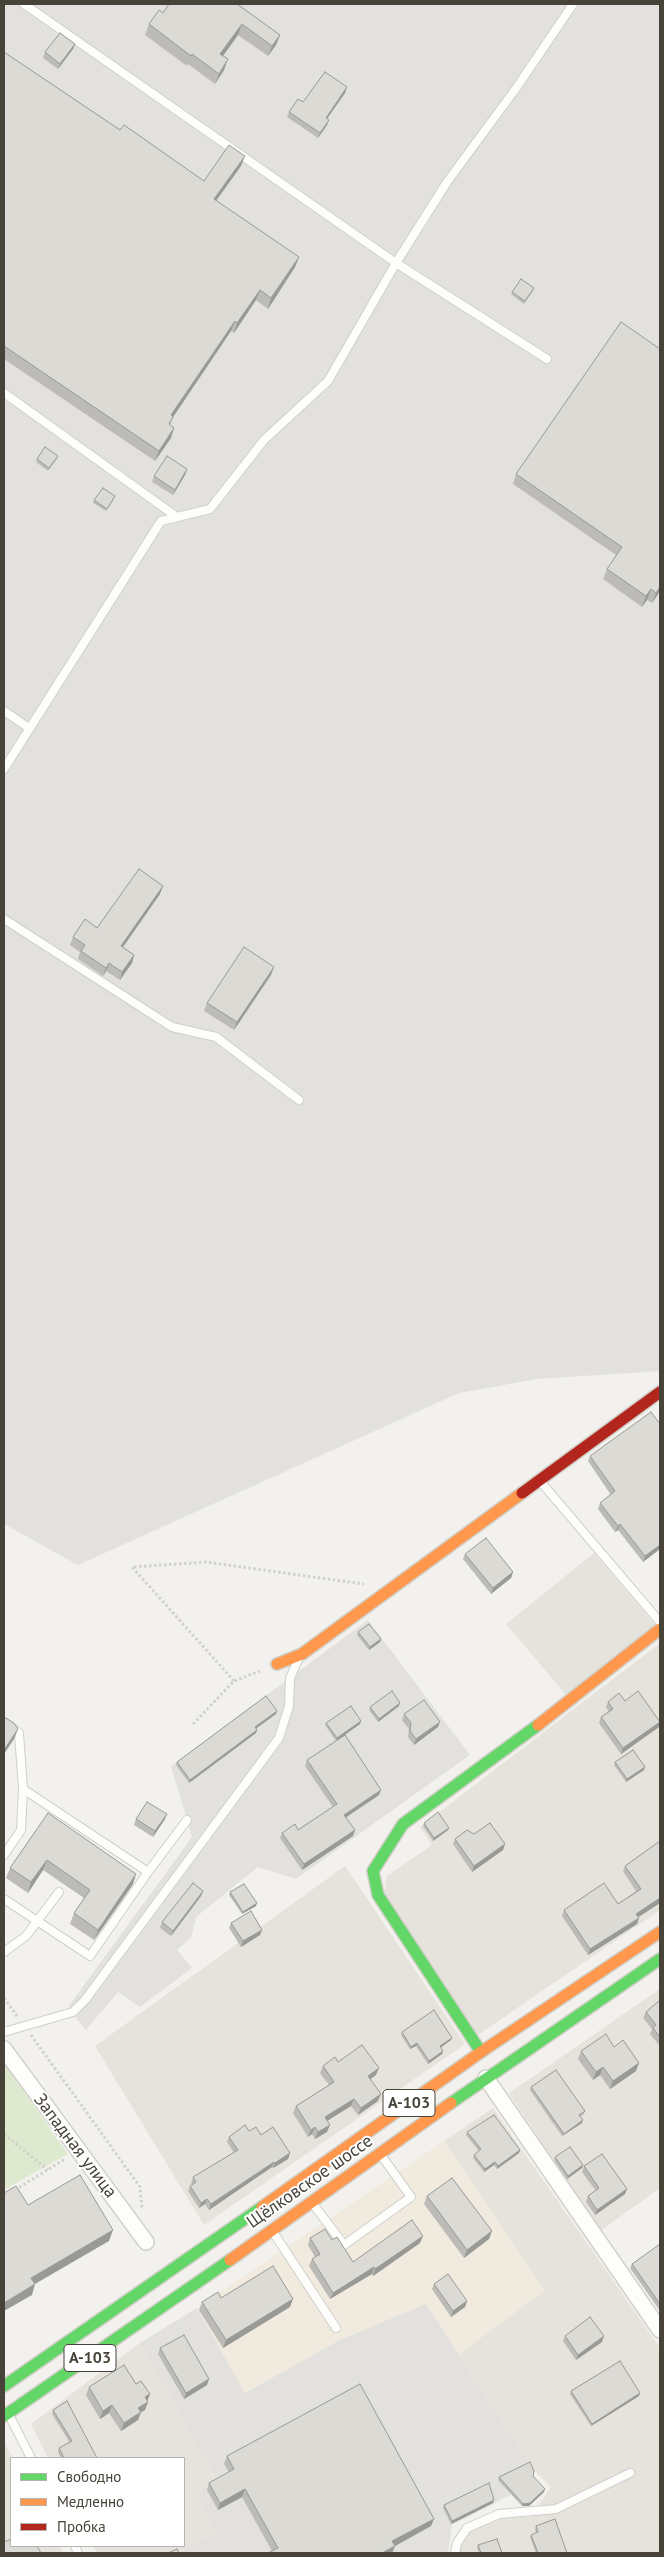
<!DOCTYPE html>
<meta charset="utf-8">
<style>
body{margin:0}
#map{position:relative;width:664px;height:2557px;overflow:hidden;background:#f2f1ed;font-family:"PT Sans",sans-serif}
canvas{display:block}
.frame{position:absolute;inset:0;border:5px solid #474339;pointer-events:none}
.legend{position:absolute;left:10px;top:2457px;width:175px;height:90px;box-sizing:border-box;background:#fff;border:1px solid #b5b4b0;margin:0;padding:6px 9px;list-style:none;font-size:15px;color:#474339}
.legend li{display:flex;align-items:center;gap:10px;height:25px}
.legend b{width:25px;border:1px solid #b5b4b0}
</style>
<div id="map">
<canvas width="664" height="2557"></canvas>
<div class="frame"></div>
<ul class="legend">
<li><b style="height:6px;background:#63d668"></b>Свободно</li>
<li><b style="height:6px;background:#ff974d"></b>Медленно</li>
<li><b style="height:6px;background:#b3261e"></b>Пробка</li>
</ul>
</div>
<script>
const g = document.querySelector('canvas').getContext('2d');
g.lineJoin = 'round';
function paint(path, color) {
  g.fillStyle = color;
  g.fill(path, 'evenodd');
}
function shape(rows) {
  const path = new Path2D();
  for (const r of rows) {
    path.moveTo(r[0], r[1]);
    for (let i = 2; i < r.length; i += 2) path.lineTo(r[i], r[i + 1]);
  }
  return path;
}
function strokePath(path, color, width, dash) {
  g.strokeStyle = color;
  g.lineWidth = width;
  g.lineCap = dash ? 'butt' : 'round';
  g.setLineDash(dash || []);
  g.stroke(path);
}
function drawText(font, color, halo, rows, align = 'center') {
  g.font = font + ' "PT Sans",sans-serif';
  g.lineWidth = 4;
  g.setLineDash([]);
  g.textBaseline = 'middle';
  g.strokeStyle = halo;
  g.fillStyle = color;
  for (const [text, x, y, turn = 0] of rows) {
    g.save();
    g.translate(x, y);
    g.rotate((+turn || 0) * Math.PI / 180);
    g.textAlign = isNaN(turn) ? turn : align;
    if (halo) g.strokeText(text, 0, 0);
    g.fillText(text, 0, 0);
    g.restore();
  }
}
const residential = shape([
 [594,1553,656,1626,567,1696,506,1624],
 [660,1643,660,1910,478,2035,384,1894,387,1876,432,1845,420,1827],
 [345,1866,465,2044,204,2225,95,2046],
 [660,1989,660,2188,600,2231,509,2093],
 [493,2108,660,2348,660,2553,458,2553,459,2545,469,2530,501,2517,530,2517,551,2487,535,2471,459,2354,544,2290,444,2141],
 [140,2343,217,2481,195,2492,216,2534,178,2553,97,2553,93,2546,184,2546,184,2458,48,2458,31,2424],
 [4,2442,13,2458,11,2458,11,2546,59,2546,63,2553,4,2553]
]);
const commercial = shape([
 [444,2141,544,2291,459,2354,422,2306,336,2343,245,2393,197,2308]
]);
const industrial = shape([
 [4,4,660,4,660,1371,537,1379,459,1393,78,1565,4,1524],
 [368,1620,470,1755,296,1879,258,1867,196,1917,191,1938,177,1950,192,1968,140,2007,118,1992,86,2030,68,2007,192,1837,171,1766],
 [426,2304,535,2471,530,2485,452,2525,448,2553,178,2553,216,2534,195,2492,217,2481,140,2343,197,2308,245,2393,340,2340]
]);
const green = shape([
 [4,2063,68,2154,4,2190]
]);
const path = shape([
 [234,1681,132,1567,206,1562,364,1584],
 [193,1724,234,1681,260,1671],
 [4,1998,17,2016],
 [31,2035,140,2187,142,2209],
 [4,2134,48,2170],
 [15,2190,65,2159]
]);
const lane = shape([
 [24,4,396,263,547,359],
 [4,393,177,517],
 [4,711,29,728],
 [4,769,161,521,210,509,264,440,328,381,396,263,447,182,517,87,573,4],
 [4,919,172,1027,216,1037,299,1100],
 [540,1481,660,1622],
 [4,1722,19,1733,23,1789,148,1872,90,1956,4,1899],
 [4,1855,21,1830,23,1789],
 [148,1872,187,1820],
 [4,1952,26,1936,59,1892],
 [4,2032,73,2012,85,2000,279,1738,289,1706,290,1678,298,1660],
 [313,2204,344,2245,411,2197,381,2155],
 [273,2232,336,2328],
 [9,2415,31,2458],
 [75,2546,78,2553],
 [455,2553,457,2543,467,2528,499,2514,556,2509,630,2473]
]);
const street = shape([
 [4,2049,146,2242],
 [486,2078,660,2330]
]);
const fast = shape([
 [481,2052,378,1895,373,1871,403,1824,538,1725],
 [451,2103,660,1959],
 [4,2386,262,2207],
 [4,2416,230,2260]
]);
const slow = shape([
 [277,1664,302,1654,522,1493],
 [538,1725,660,1629],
 [262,2207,481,2052,660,1932],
 [230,2260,451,2103]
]);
const jam = shape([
 [522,1493,660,1392]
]);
const wall = shape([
 [169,4,280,35,276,45,268,56,238,35,223,56,224,70,215,84,188,64,187,66,145,35,149,24,163,13],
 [75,44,73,49,58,69,43,58,45,52],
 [4,52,120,130,204,181,241,166,216,201,299,257,295,267,268,309,256,300,234,333,231,331,173,417,170,425,171,438,155,461,4,359],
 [347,87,345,93,327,118,327,125,318,138,287,117,289,112,303,102],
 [534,288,533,291,524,304,511,294,512,292],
 [660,349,660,591,652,603,647,600,642,607,603,579,607,569,616,555,513,484,516,474],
 [58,456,57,459,48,471,36,462,37,459],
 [187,469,185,475,173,495,152,482,154,476],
 [114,499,106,511,93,503,94,500],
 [160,894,123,947,134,955,132,963,120,980,106,971,103,976,78,959,80,952,70,945,73,937,97,928],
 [271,975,234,1030,204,1011,207,1003],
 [660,1424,660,1549,643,1562,618,1530,615,1532,598,1509,600,1503,611,1495,588,1461,590,1456],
 [465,1554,513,1572,511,1578,491,1594,463,1559],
 [358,1632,381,1639,380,1642,369,1650,357,1635],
 [608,1702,660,1721,659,1727,621,1754,599,1723,601,1717,609,1712,606,1707],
 [399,1706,378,1722,369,1710,370,1707],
 [276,1714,256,1728,257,1730,256,1733,189,1783,176,1765,177,1762],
 [404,1714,438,1727,414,1745,408,1737,409,1729,402,1720],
 [326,1723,360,1724,336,1741,325,1725],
 [307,1760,379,1795,346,1817,353,1836,302,1870,280,1838,282,1833,298,1830,333,1807,305,1766],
 [615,1762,644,1770,626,1782,614,1765],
 [48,1813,133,1884,94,1940,70,1924,74,1913,84,1898,43,1870,28,1893,6,1878,10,1868],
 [136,1819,165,1819,153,1837,134,1825],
 [424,1823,449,1828,448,1830,433,1841,423,1826],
 [474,1834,505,1844,503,1850,472,1872,453,1844,455,1839],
 [660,1841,660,1903,638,1917,639,1918,637,1924,588,1955,562,1916,564,1910,618,1904,636,1891,623,1871,625,1866],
 [203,1891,201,1896,171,1936,160,1928,162,1922],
 [230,1892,256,1906,242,1914,229,1895],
 [231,1923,262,1930,260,1935,241,1947,229,1928],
 [660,2000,660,2046,650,2034,652,2029,643,2018,646,2012],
 [402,2032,451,2040,441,2047,443,2051,442,2054,428,2064,416,2046,410,2049,401,2035],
 [614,2047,636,2071,610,2089,600,2075,593,2080,578,2059,581,2051],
 [338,2062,376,2075,370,2079,378,2101,358,2115,351,2106,327,2121,327,2132,315,2139,312,2134,308,2137,293,2113,296,2106,329,2085,320,2073,323,2066],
 [531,2087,585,2111,584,2114,580,2117,582,2123,562,2136,530,2090],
 [249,2131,261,2135,290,2153,288,2159,273,2168,272,2167,209,2210,205,2204,199,2208,188,2191,190,2186,192,2185,191,2183,193,2177,234,2153,227,2142,229,2137],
 [467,2132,520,2150,519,2153,497,2169,494,2165,484,2172,473,2158,474,2155,479,2151,466,2135],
 [555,2157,583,2165,582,2168,567,2179,554,2160],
 [584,2166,627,2189,625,2194,595,2215,586,2202,588,2196,596,2191,582,2172],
 [427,2196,489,2239,464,2258,424,2204],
 [310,2238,332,2240,353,2262,420,2243,373,2276,372,2274,330,2299,309,2266,312,2259,315,2257,308,2245],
 [660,2244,660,2311,630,2268,632,2264],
 [434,2284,467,2301,465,2307,451,2317,432,2289],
 [221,2298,290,2307,223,2348,199,2310,202,2302],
 [565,2336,602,2342,576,2360,563,2341],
 [160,2348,207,2385,184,2399,158,2354],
 [136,2384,147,2401,145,2410,141,2412,138,2420,121,2431,109,2413,100,2419,86,2395,89,2387],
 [571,2391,639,2396,591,2426,570,2394],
 [53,2410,97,2458,61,2458,58,2452,59,2448,70,2443,52,2414],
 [227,2456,431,2526,395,2546,392,2553,268,2553,272,2551,242,2497,218,2510,207,2490,209,2483,229,2472,224,2464],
 [533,2476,544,2492,529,2506,522,2506,498,2480,499,2477],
 [494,2500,493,2503,451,2524,443,2508,444,2505],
 [536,2526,567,2553,536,2553,530,2537,531,2535,536,2533,535,2529],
 [478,2545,502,2553,479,2553,477,2548]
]);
const shadedWall = shape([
 [242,24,238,35,217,64,220,54],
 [280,35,276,45,268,56,272,46],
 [75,44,73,49,58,69,60,64],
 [228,59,224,70,215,84,219,74],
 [347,87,345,93,324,123,326,118],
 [329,120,327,125,318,138,320,133],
 [245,156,241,166,210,209,214,199],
 [299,257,295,267,268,309,271,298],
 [260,290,256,300,234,333,237,323],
 [235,321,231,331,167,426,171,415],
 [174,428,171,438,155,461,159,451],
 [187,469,185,475,173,495,175,490],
 [660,587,660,591,652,603,656,593],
 [651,589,647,600,642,607,646,596],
 [163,886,160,894,118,954,121,946],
 [134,955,132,963,120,980,122,972],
 [109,963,106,971,103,976,106,968],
 [274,967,271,975,234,1030,237,1022],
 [620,1524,618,1530,615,1532,618,1526],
 [660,1545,660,1549,643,1562,645,1556],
 [513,1572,511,1578,491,1594,493,1588],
 [381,1639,380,1642,369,1650,370,1647],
 [400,1703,399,1706,378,1722,379,1719],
 [277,1711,276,1714,254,1730,255,1727],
 [361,1721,360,1724,336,1741,337,1738],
 [440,1722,438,1727,414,1745,416,1739],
 [660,1722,659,1727,621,1754,623,1748],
 [18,1729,14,1739,4,1754,4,1750],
 [257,1730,256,1733,189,1783,190,1780],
 [645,1767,644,1770,626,1782,627,1779],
 [381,1790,379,1795,342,1820,344,1815],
 [167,1814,165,1819,153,1837,155,1831],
 [449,1828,448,1830,433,1841,434,1838],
 [355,1830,353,1836,302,1870,304,1864],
 [505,1844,503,1850,472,1872,474,1866],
 [47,1860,43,1870,28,1893,31,1882],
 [136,1874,133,1884,94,1940,98,1930],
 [203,1891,201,1896,171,1936,173,1931],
 [660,1898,660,1903,634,1920,636,1914],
 [257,1903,256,1906,242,1914,243,1912],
 [639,1918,637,1924,588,1955,590,1949],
 [262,1930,260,1935,241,1947,243,1941],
 [452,2038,451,2040,439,2049,440,2046],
 [417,2043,416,2046,410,2049,411,2047],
 [443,2051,442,2054,428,2064,429,2061],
 [639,2063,636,2071,610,2089,613,2081],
 [603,2067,600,2075,593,2080,596,2072],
 [379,2068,376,2075,365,2083,368,2076],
 [381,2094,378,2101,358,2115,361,2108],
 [354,2099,351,2106,322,2124,325,2117],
 [583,2120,582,2123,562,2136,564,2134],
 [330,2125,327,2132,315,2139,318,2132],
 [315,2127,312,2134,308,2137,311,2130],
 [520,2150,519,2153,497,2169,498,2166],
 [290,2153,288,2159,273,2168,275,2163],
 [274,2162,272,2167,209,2210,211,2204],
 [495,2162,494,2165,484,2172,485,2169],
 [583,2165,582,2168,567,2179,568,2176],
 [627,2189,625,2194,595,2215,597,2210],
 [207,2199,205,2204,199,2208,201,2203],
 [113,2230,109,2241,28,2288,31,2278],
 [492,2231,489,2239,464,2258,467,2250],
 [423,2236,420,2243,373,2276,375,2269],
 [374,2267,372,2274,330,2299,333,2293],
 [35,2284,32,2295,4,2311,4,2303],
 [293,2299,290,2307,223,2348,226,2340],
 [467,2301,465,2307,451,2317,453,2311],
 [604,2336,602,2342,576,2360,578,2355],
 [209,2379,207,2385,184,2399,186,2393],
 [640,2393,639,2396,591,2426,592,2424],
 [150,2394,147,2402,145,2397],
 [148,2402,145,2410,135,2416,138,2408],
 [112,2405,109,2413,100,2419,103,2411],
 [141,2412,138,2420,121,2431,124,2423],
 [245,2489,242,2497,218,2510,220,2503],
 [545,2489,544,2492,529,2506,522,2506,523,2504],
 [494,2500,493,2503,451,2524,452,2521],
 [434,2519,431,2526,395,2546,392,2553,382,2553,392,2541]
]);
const building = shape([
 [169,4,237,4,280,35,272,46,242,24,220,54,228,59,219,74,192,54,191,56,149,24,159,10,163,13,169,4],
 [60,33,75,44,60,64,45,52,60,33],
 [4,52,120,130,124,125,204,181,229,145,245,156,214,199,299,257,271,298,260,290,237,323,235,321,171,415,173,417,169,424,174,428,159,451,4,346,4,52],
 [325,72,347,87,326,118,329,120,320,133,289,112,298,99,303,102,325,72],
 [521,279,534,288,525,301,512,292,521,279],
 [621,322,660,349,660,587,656,593,651,589,646,596,607,569,622,547,516,474,621,322],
 [45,447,58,456,49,468,37,459,45,447],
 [167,456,187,469,175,490,154,476,167,456],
 [103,488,115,496,107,509,94,500,103,488],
 [139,869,163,886,121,946,134,955,122,972,109,963,106,968,81,951,85,945,73,937,85,919,97,928,139,869],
 [244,947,274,967,237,1022,207,1003,244,947],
 [651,1412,660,1424,660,1545,645,1556,620,1524,618,1526,600,1503,615,1491,590,1456,651,1412],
 [486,1538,513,1572,493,1588,465,1554,486,1538],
 [369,1624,381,1639,370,1647,358,1632,369,1624],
 [392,1691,400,1703,379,1719,370,1707,392,1691],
 [638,1691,660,1722,623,1748,601,1717,613,1709,608,1702,619,1693,625,1701,638,1691],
 [266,1696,277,1711,255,1727,257,1730,190,1780,177,1762,266,1696],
 [424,1700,440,1722,416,1739,410,1731,411,1723,404,1714,424,1700],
 [351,1706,361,1721,337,1738,326,1723,351,1706],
 [4,1717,14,1723,18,1729,4,1750,4,1717],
 [345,1735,381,1790,344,1815,355,1830,304,1864,282,1833,295,1824,298,1830,337,1804,307,1760,345,1735],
 [633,1750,645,1767,627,1779,615,1762,633,1750],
 [147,1802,167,1814,155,1831,136,1819,147,1802],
 [438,1812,449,1828,434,1838,424,1823,438,1812],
 [48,1813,136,1874,98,1930,74,1913,90,1890,47,1860,31,1882,10,1868,48,1813],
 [490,1823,505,1844,474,1866,455,1839,467,1830,474,1834,490,1823],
 [660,1841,660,1898,636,1914,639,1918,590,1949,564,1910,604,1883,618,1904,641,1889,625,1866,660,1841],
 [193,1883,203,1891,173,1931,162,1922,193,1883],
 [244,1884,257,1903,243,1912,230,1892,244,1884],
 [251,1911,262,1930,243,1941,231,1923,251,1911],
 [660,2000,660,2037,653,2028,656,2025,646,2012,660,2000],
 [434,2010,452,2038,440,2046,443,2051,429,2061,417,2043,411,2047,402,2032,434,2010],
 [606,2034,614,2047,623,2040,639,2063,613,2081,603,2067,596,2072,581,2051,606,2034],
 [362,2045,379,2068,368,2076,381,2094,361,2108,354,2099,325,2117,330,2125,318,2132,315,2127,311,2130,296,2106,334,2082,323,2066,335,2057,338,2062,362,2045],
 [556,2070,585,2111,579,2115,583,2120,564,2134,531,2087,556,2070],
 [494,2115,520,2150,498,2166,495,2162,485,2169,474,2155,481,2149,467,2132,494,2115],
 [245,2125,249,2131,256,2127,261,2135,273,2127,290,2153,275,2163,274,2162,211,2204,207,2199,201,2203,190,2186,196,2182,193,2177,238,2150,229,2137,245,2125],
 [570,2147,583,2165,568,2176,555,2157,570,2147],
 [602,2154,627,2189,597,2210,588,2196,599,2188,584,2166,602,2154],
 [80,2175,113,2230,31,2278,35,2284,4,2303,4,2193,16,2186,28,2205,80,2175],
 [452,2178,492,2231,467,2250,427,2196,452,2178],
 [412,2220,423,2236,375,2269,374,2267,333,2293,312,2259,320,2254,310,2238,325,2229,332,2240,337,2237,353,2262,412,2220],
 [660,2244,660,2304,632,2264,660,2244],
 [273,2266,293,2299,226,2340,202,2302,218,2292,221,2298,273,2266],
 [448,2274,467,2301,453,2311,434,2284,448,2274],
 [590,2317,604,2336,578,2355,565,2336,590,2317],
 [184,2335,209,2379,186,2393,160,2348,184,2335],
 [620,2361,640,2393,592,2424,571,2391,620,2361],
 [124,2365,136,2384,141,2381,150,2394,145,2397,148,2402,138,2408,141,2412,124,2423,112,2405,103,2411,89,2387,124,2365],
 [360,2384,434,2519,392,2541,395,2546,382,2553,268,2553,278,2548,245,2489,220,2503,209,2483,234,2469,227,2456,360,2384],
 [67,2401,97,2458,64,2458,59,2448,72,2441,53,2410,67,2401],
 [530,2462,534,2471,533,2476,545,2489,530,2503,523,2504,499,2477,530,2462],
 [489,2483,494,2500,452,2521,444,2505,489,2483],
 [555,2519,567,2553,538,2553,531,2535,538,2532,536,2526,555,2519],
 [11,2539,11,2546,37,2546,41,2553,4,2553,4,2542,11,2539],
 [497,2539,502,2553,481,2553,478,2545,497,2539],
 [177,2549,179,2553,168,2553,177,2549]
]);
const shields = [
 [409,2103,52],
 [90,2358,52]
];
const shieldNames = [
 ["А-103",409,2103],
 ["А-103",90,2358]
];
const streetNames = [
 ["Западная улица",75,2146,53],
 ["Щёлковское шоссе",310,2182,-35]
];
paint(residential, '#e5e3db');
paint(commercial, '#f0ebde');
paint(industrial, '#e3e1dd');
paint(green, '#ddead0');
strokePath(lane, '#d0cfcb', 10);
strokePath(street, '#d0cfcb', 18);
strokePath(fast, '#d0cec5', 14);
strokePath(slow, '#d0cec5', 14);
strokePath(jam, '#d0cec5', 14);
strokePath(path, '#d2d1cb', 3, [2.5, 2.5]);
strokePath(lane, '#fdfdfc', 8);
strokePath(street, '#fdfdfc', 15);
strokePath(fast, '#63d668', 11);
strokePath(slow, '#ff974d', 11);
strokePath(jam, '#b3261e', 11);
paint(wall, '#bcbbb7');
paint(shadedWall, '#999995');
paint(building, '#dbdad5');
strokePath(building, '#999995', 1);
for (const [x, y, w] of shields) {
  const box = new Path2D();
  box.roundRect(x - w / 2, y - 13.5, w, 27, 4);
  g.fillStyle = '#fff';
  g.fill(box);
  strokePath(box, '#474339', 1);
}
drawText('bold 16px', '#474339', null, shieldNames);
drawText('18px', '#474339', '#fff', streetNames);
</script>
